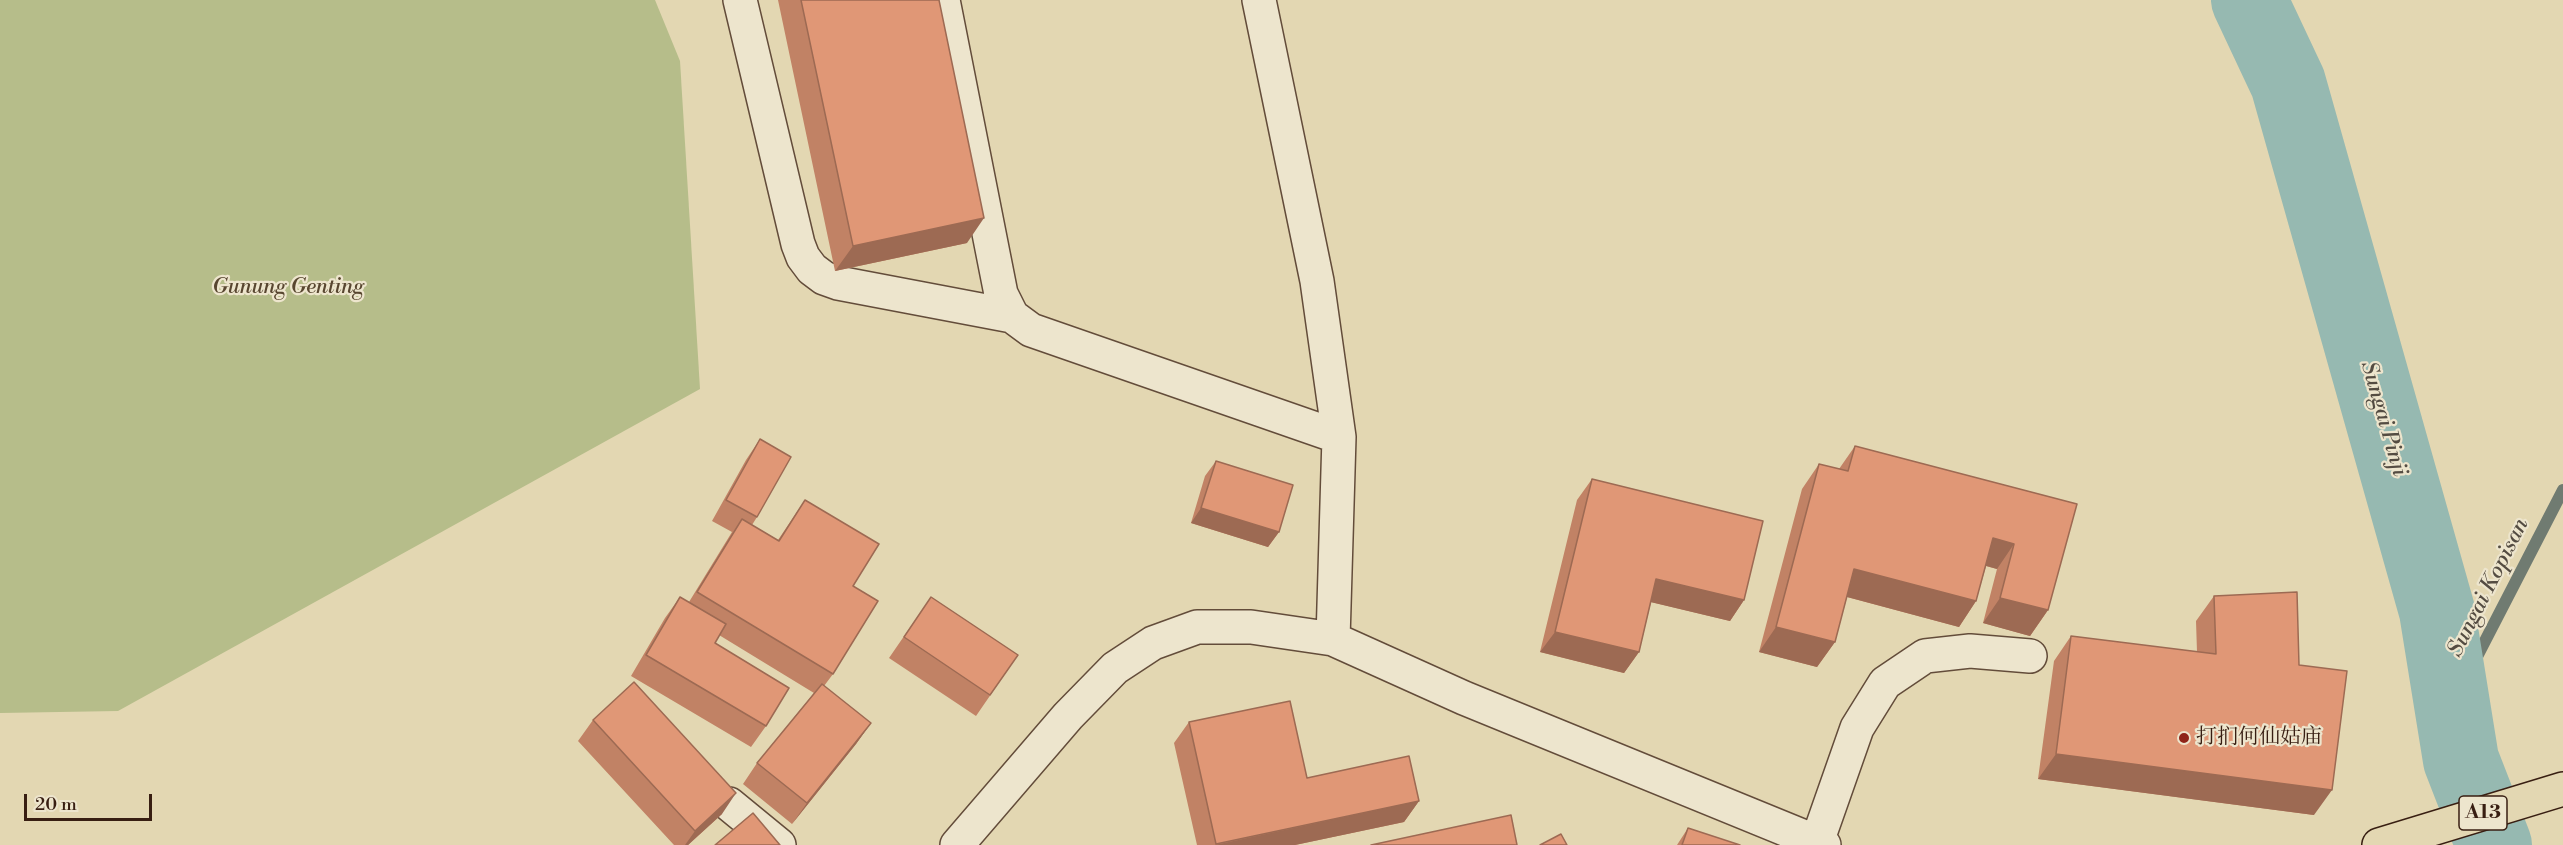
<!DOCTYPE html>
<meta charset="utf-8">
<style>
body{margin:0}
#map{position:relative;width:2563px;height:845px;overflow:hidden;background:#e3d7b2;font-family:"Libre Bodoni",serif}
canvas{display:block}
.scale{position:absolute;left:24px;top:794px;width:128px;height:27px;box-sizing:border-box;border:3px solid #381e12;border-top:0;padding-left:8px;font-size:18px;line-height:21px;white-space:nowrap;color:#381e12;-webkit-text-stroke:4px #ede5cd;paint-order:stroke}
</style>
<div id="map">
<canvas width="2563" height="845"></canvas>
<div class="scale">20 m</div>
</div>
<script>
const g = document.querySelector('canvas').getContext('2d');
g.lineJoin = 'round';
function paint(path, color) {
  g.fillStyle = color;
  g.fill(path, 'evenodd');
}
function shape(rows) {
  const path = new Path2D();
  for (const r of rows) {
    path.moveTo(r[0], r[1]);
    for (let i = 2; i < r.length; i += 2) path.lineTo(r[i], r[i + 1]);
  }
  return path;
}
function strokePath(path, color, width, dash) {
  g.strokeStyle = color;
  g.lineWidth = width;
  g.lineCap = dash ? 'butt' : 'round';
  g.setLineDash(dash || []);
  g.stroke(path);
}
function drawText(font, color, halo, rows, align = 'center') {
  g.font = font + ' "Libre Bodoni","Noto Serif SC",serif';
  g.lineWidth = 4.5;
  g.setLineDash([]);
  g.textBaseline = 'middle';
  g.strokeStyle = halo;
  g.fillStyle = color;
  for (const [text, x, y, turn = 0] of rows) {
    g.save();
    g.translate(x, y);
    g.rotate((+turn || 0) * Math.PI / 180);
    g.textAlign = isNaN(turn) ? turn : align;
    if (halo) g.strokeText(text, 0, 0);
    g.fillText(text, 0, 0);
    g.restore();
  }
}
const green = shape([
 [0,0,655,0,680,61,700,389,118,711,0,713]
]);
const stream = shape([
 [2452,705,2563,490]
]);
const river = shape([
 [2249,0,2288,83,2437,611,2461,760,2494,845]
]);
const minor = shape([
 [740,0,798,244,803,257,812,269,824,278,838,283,1012,316],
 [943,0,1001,294,1012,316,1031,330,1339,437],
 [1259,0,1317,281,1339,437,1333,639],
 [729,804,779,845],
 [1817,842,1857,728,1885,683,1925,656,1970,651,2030,656],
 [957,845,1068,716,1115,668,1153,643,1197,627,1251,627,1333,639,1464,698,1824,845]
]);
const major = shape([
 [2379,845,2563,789]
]);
const wall = shape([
 [778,0,939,0,967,243,835,271],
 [760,439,757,517,752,525,778,540,805,500,853,586,833,674,824,686,871,723,856,744,792,824,743,784,757,763,814,693,719,635,715,643,766,726,751,747,631,676,665,618,680,597,689,602,732,532,712,521,746,460],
 [1855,446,2077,504,2048,610,2030,636,1983,623,1997,569,1986,566,1976,601,1959,627,1847,597,1835,642,1817,667,1759,652,1802,489,1819,464,1839,469],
 [1216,461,1279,532,1268,547,1191,523,1205,476],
 [1592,479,1744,600,1730,621,1651,602,1639,652,1624,673,1540,652,1577,500],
 [2214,596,2299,665,2314,815,2038,779,2054,661,2071,636,2197,652,2196,621],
 [931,597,1018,655,976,716,889,658],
 [593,720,722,814,688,845,674,845,578,741],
 [1189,722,1307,778,1419,801,1404,822,1295,845,1197,845,1174,743],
 [1688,828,1740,845,1677,845]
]);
const shadedWall = shape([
 [984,218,967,243,835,271,853,246],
 [1201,508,1279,532,1268,547,1191,523],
 [1993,538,2014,544,1997,569,1976,563],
 [1854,569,1976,601,1959,627,1836,594],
 [1656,579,1744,600,1730,621,1642,600],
 [2000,598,2048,610,2030,636,1983,623],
 [1776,627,1835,642,1817,667,1759,652],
 [1555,632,1639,652,1624,673,1540,652],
 [871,723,856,744,792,824,807,803],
 [2056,754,2332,790,2314,815,2038,779],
 [736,793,722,814,688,845,685,845,695,831],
 [1419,801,1404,822,1295,845,1215,845]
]);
const building = shape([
 [801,0,939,0,984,218,853,246,801,0],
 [760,439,791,457,757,517,726,500,760,439],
 [1855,446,2077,504,2048,610,2000,598,2014,544,1993,538,1976,601,1854,569,1835,642,1776,627,1819,464,1848,471,1855,446],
 [1216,461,1293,485,1279,532,1201,508,1216,461],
 [1592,479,1763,521,1744,600,1656,579,1639,652,1555,632,1592,479],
 [805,500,879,544,853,586,878,601,833,674,697,592,742,519,779,541,805,500],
 [2297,592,2299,665,2347,671,2332,790,2056,754,2071,636,2216,654,2214,596,2297,592],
 [680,597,726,624,715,643,789,688,766,726,646,655,680,597],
 [931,597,1018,655,990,695,904,637,931,597],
 [634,682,736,793,695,831,593,720,634,682],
 [822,684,871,723,807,803,757,763,822,684],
 [1290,701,1307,778,1409,756,1419,801,1216,844,1189,722,1290,701],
 [753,813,780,845,715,845,753,813],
 [1511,815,1517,845,1371,845,1511,815],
 [1688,828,1740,845,1682,845,1688,828],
 [1561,834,1567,845,1540,845,1561,834]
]);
const markers = [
 [2184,738,6,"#8f2418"]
];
const shields = [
 [2483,813,48]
];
const shieldNames = [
 ["A13",2483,813]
];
const parkNames = [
 ["Gunung Genting",288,288]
];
const poiNames = [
 ["打扪何仙姑庙",2196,738]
];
const waterNames = [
 ["Sungai Pinji",2383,419,74],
 ["Sungai Kopisan",2489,588,-63]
];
paint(green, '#b6bd8a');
strokePath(stream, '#707b71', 12);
strokePath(river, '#96b9b1', 76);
strokePath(minor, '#634c3a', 36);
strokePath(major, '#381e12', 36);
strokePath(minor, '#ede5cd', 33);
strokePath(major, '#e3d7b2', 33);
paint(wall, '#c18265');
paint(shadedWall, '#9d6a53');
paint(building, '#e09776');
strokePath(building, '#9d6a53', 1.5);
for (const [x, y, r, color] of markers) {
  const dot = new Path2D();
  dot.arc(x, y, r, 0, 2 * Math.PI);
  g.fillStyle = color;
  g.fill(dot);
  strokePath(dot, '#ede5cd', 2);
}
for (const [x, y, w] of shields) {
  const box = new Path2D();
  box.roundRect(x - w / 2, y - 17, w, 34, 4.5);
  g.fillStyle = '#ede5cd';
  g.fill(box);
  strokePath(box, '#381e12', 1.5);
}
drawText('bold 20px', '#381e12', null, shieldNames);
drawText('italic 21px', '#584630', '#ede5cd', parkNames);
drawText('21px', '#381e12', '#ede5cd', poiNames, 'left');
drawText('italic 22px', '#544c42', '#ede5cd', waterNames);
</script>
